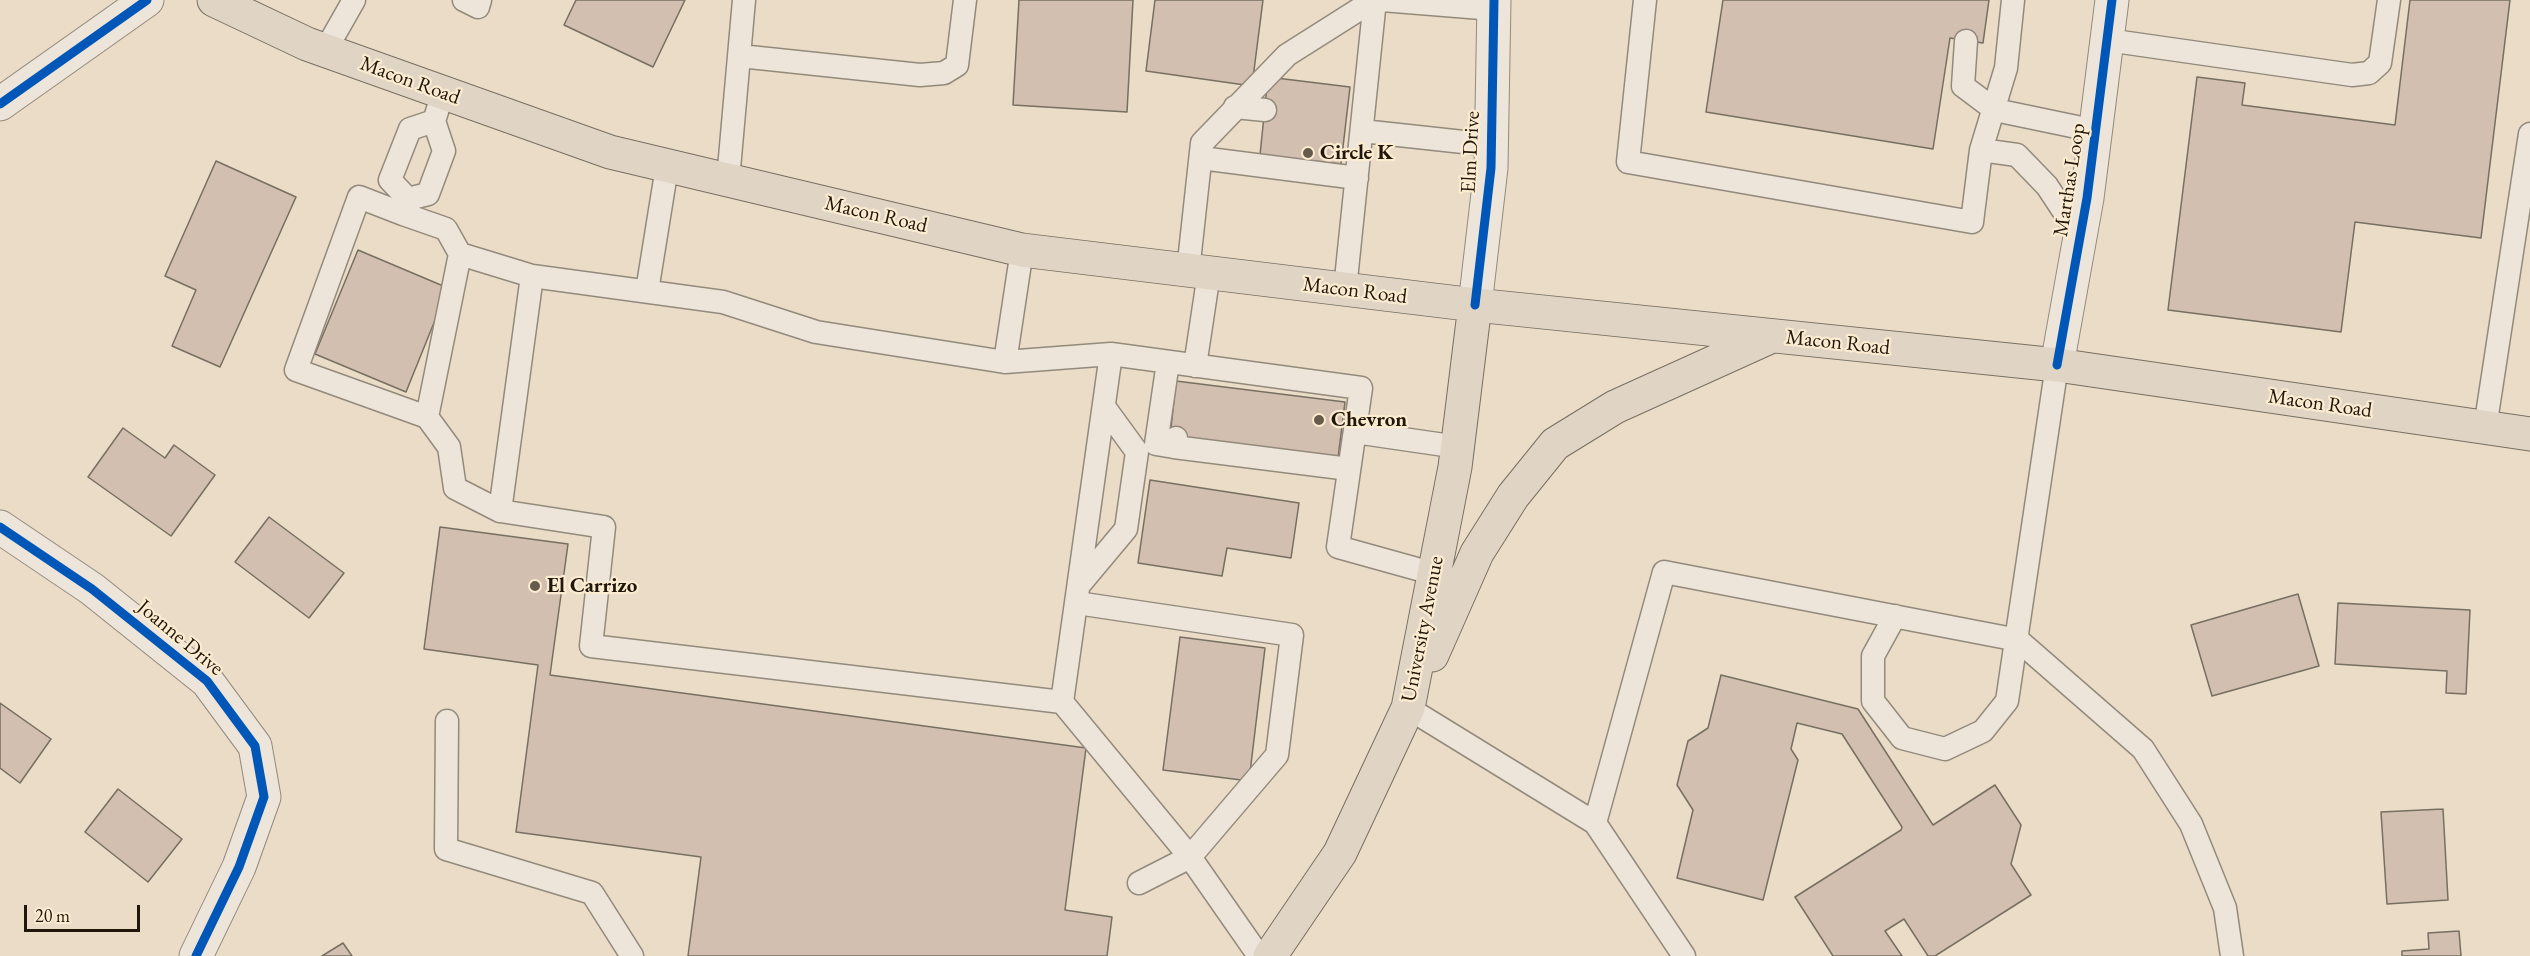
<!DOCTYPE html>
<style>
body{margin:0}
#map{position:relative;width:2530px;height:956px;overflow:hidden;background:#eadcc6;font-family:"EB Garamond",serif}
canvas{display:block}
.scale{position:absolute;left:24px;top:905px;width:116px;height:27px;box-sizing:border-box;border:3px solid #201609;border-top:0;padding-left:8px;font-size:18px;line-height:21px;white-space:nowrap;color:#201609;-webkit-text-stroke:4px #fbebd0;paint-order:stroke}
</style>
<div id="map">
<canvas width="2530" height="956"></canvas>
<div class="scale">20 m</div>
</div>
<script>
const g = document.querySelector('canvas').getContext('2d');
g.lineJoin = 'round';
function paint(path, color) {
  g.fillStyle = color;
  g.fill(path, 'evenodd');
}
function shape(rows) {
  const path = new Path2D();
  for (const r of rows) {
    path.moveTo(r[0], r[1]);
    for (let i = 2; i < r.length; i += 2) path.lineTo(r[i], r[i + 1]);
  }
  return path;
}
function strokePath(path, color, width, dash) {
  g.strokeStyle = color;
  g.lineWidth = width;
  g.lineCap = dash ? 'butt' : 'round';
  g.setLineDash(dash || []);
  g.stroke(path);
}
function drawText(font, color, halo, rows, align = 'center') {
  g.font = font + ' "EB Garamond",serif';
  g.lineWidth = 4.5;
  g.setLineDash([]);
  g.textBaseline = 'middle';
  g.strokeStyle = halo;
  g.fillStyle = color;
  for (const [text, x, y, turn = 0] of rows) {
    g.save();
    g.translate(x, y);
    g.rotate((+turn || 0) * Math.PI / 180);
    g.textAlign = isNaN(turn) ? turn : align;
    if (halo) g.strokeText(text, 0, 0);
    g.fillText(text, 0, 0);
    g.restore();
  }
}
const building = shape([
 [576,0,685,0,653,67,564,25,576,0],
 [1019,0,1133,0,1127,112,1013,105,1019,0],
 [1155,0,1263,0,1252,86,1146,71,1155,0],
 [1723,0,1989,0,1983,43,1950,38,1933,149,1706,112,1723,0],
 [2410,0,2510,0,2481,238,2355,222,2341,332,2168,310,2197,77,2245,83,2242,105,2395,125,2410,0],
 [1268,77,1350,87,1341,164,1260,155,1268,77],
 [216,161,296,197,220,367,172,346,196,290,165,276,216,161],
 [358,250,448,288,406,392,315,354,358,250],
 [1176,381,1345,402,1338,458,1170,438,1176,381],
 [123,428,165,458,174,445,215,475,171,536,88,477,123,428],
 [1150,480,1299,503,1291,558,1227,548,1222,576,1138,563,1150,480],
 [269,517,344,573,309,618,235,562,269,517],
 [440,527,568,544,550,675,1086,748,1065,910,1112,917,1107,956,688,956,701,857,516,832,538,665,424,649,440,527],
 [2298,594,2319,666,2212,696,2191,625,2298,594],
 [2338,603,2470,610,2466,694,2446,693,2447,671,2335,664,2338,603],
 [1180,637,1265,648,1249,781,1163,770,1180,637],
 [1721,675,1858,709,1933,825,1995,785,2021,825,2011,864,2031,895,1935,956,1928,956,1904,919,1885,931,1902,956,1833,956,1795,897,1901,830,1902,827,1842,734,1797,723,1791,749,1798,760,1763,900,1677,878,1693,810,1677,785,1688,741,1708,728,1721,675],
 [0,703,51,739,20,783,0,768,0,703],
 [118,789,182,839,148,882,85,832,118,789],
 [2443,809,2448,900,2387,904,2381,812,2443,809],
 [2459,931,2461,956,2402,956,2402,951,2429,949,2428,933,2459,931],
 [343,943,352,956,322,956,343,943]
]);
const service = shape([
 [464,0,478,7,480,0],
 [1382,0,1494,9],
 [1645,0,1628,162,1972,222,1981,150,2006,68,2013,0],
 [2107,40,2352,75,2369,73,2380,63,2389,0],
 [1966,41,1963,86,1995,110,2096,131],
 [325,51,354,0],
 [740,56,920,75,944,73,957,65,965,0],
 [1235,107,1265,110],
 [1362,131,1491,145],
 [1981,150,2017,155,2047,186,2080,236],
 [1201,158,1357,178],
 [728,180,744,0],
 [408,199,428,194,444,151,434,121,443,93],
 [408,199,390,180,410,129,434,121],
 [403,214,359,197,296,370,427,417,460,254,446,229,403,214,408,199],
 [460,254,532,276,723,302,816,332,1005,362,1111,354,1361,388,1338,547,1435,574],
 [1188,271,1202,143,1287,55,1374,0],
 [1345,289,1375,0],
 [647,291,667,167],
 [1005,362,1022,250],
 [1168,362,1156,444,1174,447],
 [1195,366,1209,273],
 [427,417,449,447,455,488,500,511,604,527,591,646,1062,702,1190,857,1259,956],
 [2485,428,2530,134],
 [1355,432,1458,447],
 [1176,438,1174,447,1349,469],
 [500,511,532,276],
 [1080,584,1126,529,1137,452,1105,408],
 [1077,603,1292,635,1277,755,1190,857,1139,883],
 [1895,616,1873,656,1873,701,1902,738,1945,749,1983,731,2007,701,2057,365],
 [1062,702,1111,354],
 [1408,708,1595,823,1684,956],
 [447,721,446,849,592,893,632,956],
 [1595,823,1664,572,2018,640,2143,749,2191,824,2225,908,2232,956]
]);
const minor = shape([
 [0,104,147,0],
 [1475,305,1491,168,1494,0],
 [2057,365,2087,198,2112,0],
 [0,527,92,589,207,681,255,746,264,797,239,867,196,956]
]);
const primary = shape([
 [214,0,307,44,610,152,1022,250,1475,305,2057,365,2530,434],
 [1432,655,1477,553,1513,496,1555,444,1615,407,1772,336],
 [1270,956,1340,853,1408,708,1455,467,1475,305]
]);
const cycleway = shape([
 [0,104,147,0],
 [1475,305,1491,168,1494,0],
 [2057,365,2087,198,2112,0],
 [0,527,92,589,207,681,255,746,264,797,239,867,196,956]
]);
const markers = [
 [1308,153,6,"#675b4b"],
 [1319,420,6,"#675b4b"],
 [535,586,6,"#675b4b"]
];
const streetNames = [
 ["Macon Road",410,81,20],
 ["Elm Drive",1471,152,-87],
 ["Marthas Loop",2070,180,-81],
 ["Macon Road",876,215,13],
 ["Macon Road",1355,291,7],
 ["Macon Road",1838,343,6],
 ["Macon Road",2320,404,8],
 ["University Avenue",1423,629,-79],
 ["Joanne Drive",180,638,40]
];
const poiNames = [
 ["Circle K",1320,153],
 ["Chevron",1331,420],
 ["El Carrizo",547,586]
];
paint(building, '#d2bfaf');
strokePath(building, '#776f62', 1.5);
strokePath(service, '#938a7c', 25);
strokePath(minor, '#938a7c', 35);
strokePath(primary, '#776f62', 35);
strokePath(service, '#ede5da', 22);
strokePath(minor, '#ede5da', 33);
strokePath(primary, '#e0d5c5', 33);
strokePath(cycleway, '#0057b8', 9);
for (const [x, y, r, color] of markers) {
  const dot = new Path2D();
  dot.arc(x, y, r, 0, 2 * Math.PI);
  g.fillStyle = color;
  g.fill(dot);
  strokePath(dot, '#fbebd0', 2);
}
drawText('21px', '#201609', '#fbebd0', streetNames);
drawText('bold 21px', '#201609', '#fbebd0', poiNames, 'left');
</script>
